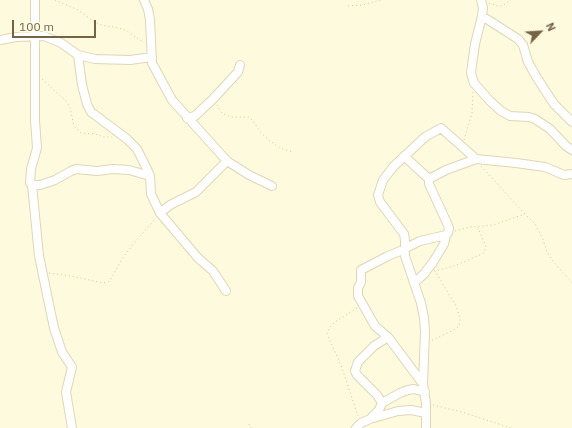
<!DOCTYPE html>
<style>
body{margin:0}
#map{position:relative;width:572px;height:428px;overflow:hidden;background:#fefade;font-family:"IBM Plex Sans",sans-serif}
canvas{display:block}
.north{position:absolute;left:520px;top:12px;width:40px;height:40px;-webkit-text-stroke:3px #fffce6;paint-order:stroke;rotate:65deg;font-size:11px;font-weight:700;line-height:16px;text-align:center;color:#766344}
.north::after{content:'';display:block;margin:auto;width:14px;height:18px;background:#766344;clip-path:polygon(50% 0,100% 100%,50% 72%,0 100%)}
.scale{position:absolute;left:12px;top:20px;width:84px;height:18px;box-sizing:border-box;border:2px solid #766344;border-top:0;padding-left:5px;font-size:12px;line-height:14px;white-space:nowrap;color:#766344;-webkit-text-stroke:3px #fffce6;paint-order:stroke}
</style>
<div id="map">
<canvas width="572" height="428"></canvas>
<div class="north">N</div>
<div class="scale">100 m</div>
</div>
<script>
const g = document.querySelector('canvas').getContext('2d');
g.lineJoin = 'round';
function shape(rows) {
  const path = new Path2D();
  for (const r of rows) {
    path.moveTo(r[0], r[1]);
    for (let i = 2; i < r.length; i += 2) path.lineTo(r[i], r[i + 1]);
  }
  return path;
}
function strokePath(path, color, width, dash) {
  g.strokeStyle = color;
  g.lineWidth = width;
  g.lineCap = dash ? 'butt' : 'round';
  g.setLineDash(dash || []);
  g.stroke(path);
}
const path = shape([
 [55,0,78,10,93,21,101,25,119,28,127,31,144,43],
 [489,3,498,6,502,6,511,0],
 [348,6,363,5,381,0],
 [42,79,67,102,70,108,74,126,81,133,95,134,104,137,112,137],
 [217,105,222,113,226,115,231,117,249,117,253,121,261,133,270,141,280,148,293,152],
 [464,140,472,113,473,92],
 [481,166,522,211,535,224,543,239,547,252,552,260,572,283],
 [455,231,471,227,493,225,525,214],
 [434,271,454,266,484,253,485,250,486,246,477,226],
 [49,273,71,276,103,283,108,282,111,279,122,259,134,243,155,219],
 [357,308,335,322,329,328,327,334,341,365,358,416],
 [432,340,454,330,459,326,460,318,456,306,435,271],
 [433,405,462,412,511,428],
 [249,424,251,428]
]);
const minor = shape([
 [35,0,35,120,37,148,31,169,30,183,32,185,40,185,55,180,71,171,76,169,97,171,113,169,129,170,150,176],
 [144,0,148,9,150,20,152,63,172,100,227,161,249,175,272,186],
 [481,0,483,8,482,16,475,44,472,65,471,73,474,83,490,101,501,111,510,116,529,117,535,119,550,129,566,146,572,150],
 [482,16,518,39,523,45,528,62,537,78,554,104,572,122],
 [0,40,16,37,44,36,61,43,78,55,95,59,130,60,152,57],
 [78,55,82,85,87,104,91,112,127,139,137,149,147,169,150,176,151,194,160,213,198,258,213,271,226,291],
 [187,118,195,116,213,99,238,72,240,65],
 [404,156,429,179],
 [32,185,39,256,54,328,62,352,72,367,66,392,72,428],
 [160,213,170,205,196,192,227,161],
 [414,283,424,274,433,262,444,244,446,235],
 [423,384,388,337,375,326,358,296,358,288,361,282,361,270,388,256,405,249,405,240,404,234,380,202,378,195,383,180,394,166,425,137,441,128,476,159],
 [382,403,377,395,357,375,355,371,358,362,374,346,388,337],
 [371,418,379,410,382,403,400,393,408,390,414,389,425,392],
 [356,428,361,423,370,419,398,411,411,410,426,413],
 [426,428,426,403,423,384,425,332,424,318,421,303,405,256,405,249,408,247,420,241,446,235,448,233,449,228,447,223,429,184,429,179,446,170,476,159,516,163,545,167,564,175,572,174]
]);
strokePath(minor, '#e0d5b7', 10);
strokePath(path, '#dac397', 1, [1, 3]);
strokePath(minor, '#fff', 8);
</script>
